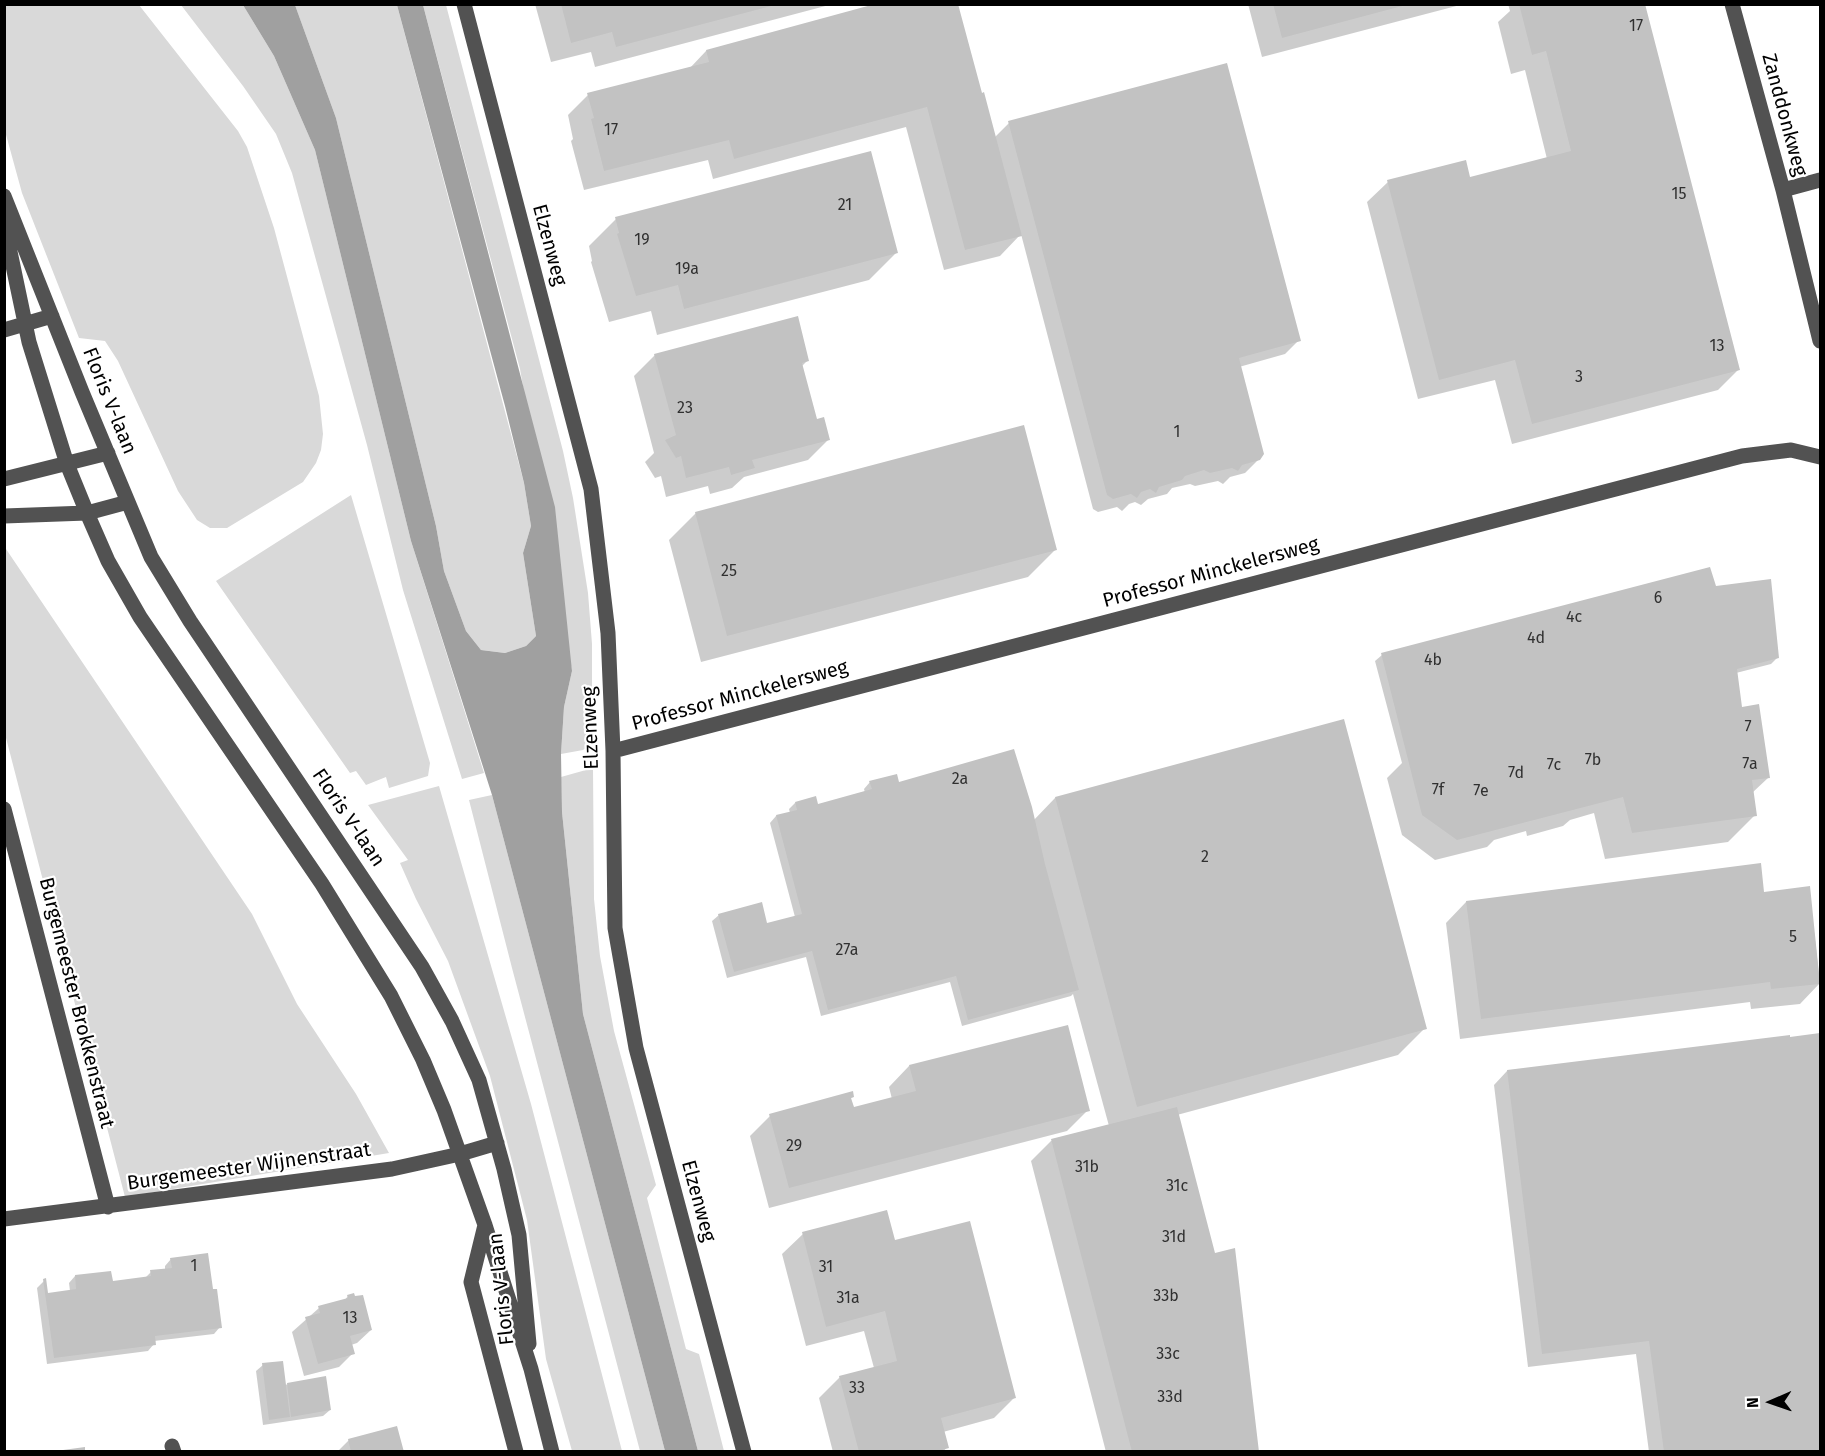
<!DOCTYPE html>
<style>
body{margin:0}
#map{position:relative;width:1825px;height:1456px;overflow:hidden;background:#fff;font-family:"Fira Sans",sans-serif}
canvas{display:block}
.frame{position:absolute;inset:0;border:6px solid #000;pointer-events:none}
.north{position:absolute;left:1741px;top:1372px;width:60px;height:60px;-webkit-text-stroke:4px #fff;paint-order:stroke;rotate:268deg;font-size:16px;font-weight:700;line-height:24px;text-align:center;color:#000}
.north::after{content:'';display:block;margin:auto;width:21px;height:27px;background:#000;clip-path:polygon(50% 0,100% 100%,50% 72%,0 100%)}
</style>
<div id="map">
<canvas width="1825" height="1456"></canvas>
<div class="frame"></div>
<div class="north">N</div>
</div>
<script>
const g = document.querySelector('canvas').getContext('2d');
g.lineJoin = 'round';
function paint(path, color) {
  g.fillStyle = color;
  g.fill(path, 'evenodd');
}
function shape(rows) {
  const path = new Path2D();
  for (const r of rows) {
    path.moveTo(r[0], r[1]);
    for (let i = 2; i < r.length; i += 2) path.lineTo(r[i], r[i + 1]);
  }
  return path;
}
function strokePath(path, color, width, dash) {
  g.strokeStyle = color;
  g.lineWidth = width;
  g.lineCap = dash ? 'butt' : 'round';
  g.setLineDash(dash || []);
  g.stroke(path);
}
function drawText(font, color, halo, rows, align = 'center') {
  g.font = font + ' "Fira Sans",sans-serif';
  g.lineWidth = 4.5;
  g.setLineDash([]);
  g.textBaseline = 'middle';
  g.strokeStyle = halo;
  g.fillStyle = color;
  for (const [text, x, y, turn = 0] of rows) {
    g.save();
    g.translate(x, y);
    g.rotate((+turn || 0) * Math.PI / 180);
    g.textAlign = isNaN(turn) ? turn : align;
    if (halo) g.strokeText(text, 0, 0);
    g.fillText(text, 0, 0);
    g.restore();
  }
}
const green = shape([
 [5,4,139,5,238,131,247,147,274,228,319,396,323,434,321,450,316,463,303,482,227,528,210,528,197,520,178,491,118,361,105,341,79,338,22,193,5,131],
 [181,5,243,5,274,56,315,150,411,541,484,773,462,779,403,590,367,445,292,173,276,134,243,86],
 [295,5,397,5,524,483,531,526,523,553,536,636,526,646,505,653,481,650,466,631,444,571,436,526,336,118],
 [423,5,446,5,563,451,573,498,588,593,592,644,592,743,583,750,561,754,564,707,572,671,520,369],
 [351,495,430,763,428,776,389,788,386,777,366,785,356,771,350,773,216,581],
 [4,546,252,914,297,1004,356,1094,389,1153,125,1197,5,734],
 [593,768,594,899,600,956,614,1031,656,1185,647,1198,686,1349,699,1354,724,1451,698,1451,583,1014,562,812,561,777],
 [439,786,531,1104,622,1451,572,1451,546,1359,527,1220,490,1076,448,961,416,899,400,863,408,860,368,805],
 [492,795,665,1451,640,1451,512,968,469,800]
]);
const water = shape([
 [243,5,295,5,336,118,436,526,444,571,466,631,481,650,505,653,526,646,536,636,523,553,531,526,524,483,505,406,397,5,423,5,555,507,572,671,564,707,561,754,562,812,583,1014,698,1451,665,1451,492,795,411,541,315,150,274,56]
]);
const shadow = shape([
 [535,4,833,4,595,67,591,52,551,62],
 [881,4,995,137,1009,123,1299,340,1285,354,1239,367,1259,459,1245,473,1230,477,1223,484,1218,481,1195,486,1190,484,1172,488,1167,494,1148,499,1141,505,1135,502,1129,504,1122,511,1117,507,1098,512,1093,509,1021,234,1000,256,944,270,906,127,713,179,708,160,584,190,571,141,573,139,568,115,588,95,689,69,706,51],
 [1248,4,1464,4,1262,57],
 [1508,4,1643,4,1739,369,1718,390,1512,444,1495,380,1418,399,1367,202,1388,182,1469,179,1547,159,1525,70,1511,74,1498,22,1510,11],
 [616,219,896,253,869,280,657,335,651,311,609,322,591,262,592,261,589,246],
 [655,355,808,360,801,367,815,421,829,439,808,460,744,477,732,488,710,494,708,486,666,497,661,476,655,478,645,462,654,453,634,376],
 [696,513,1055,550,1028,577,701,662,669,540],
 [1714,587,1778,657,1771,664,1736,673,1741,708,1768,778,1752,793,1755,815,1728,842,1605,859,1594,813,1570,820,1563,826,1527,836,1526,831,1494,840,1487,847,1435,860,1402,835,1387,778,1402,763,1375,661,1382,655],
 [1343,721,1425,1028,1398,1055,1177,1115,1257,1452,1106,1452,1031,1161,1051,1141,1109,1126,1073,994,1071,996,962,1026,950,982,821,1016,806,957,727,978,712,921,719,915,766,925,795,917,770,823,776,816,790,813,789,809,795,803,817,806,865,793,864,789,870,782,898,784,1032,822,1055,798],
 [1809,888,1820,983,1800,1004,1751,1009,1750,1002,1460,1039,1446,923,1466,902,1763,894],
 [1820,1035,1820,1452,1649,1452,1636,1354,1528,1367,1494,1085,1507,1071],
 [909,1066,1088,1110,1067,1131,769,1208,750,1136,770,1116,853,1097,850,1099,853,1109,892,1099,889,1087],
 [803,1234,894,1242,1014,1398,994,1418,943,1432,947,1447,943,1452,833,1452,819,1398,840,1377,874,1368,864,1331,806,1346,782,1254],
 [171,1259,211,1291,220,1327,214,1334,154,1341,154,1344,148,1351,47,1364,37,1288,45,1280,47,1294,70,1291,69,1283,75,1276,111,1283,144,1279,151,1272,165,1270,165,1266],
 [348,1296,371,1330,357,1343,351,1345,353,1353,339,1367,304,1376,292,1332,319,1308,344,1301],
 [263,1365,284,1385,324,1378,330,1410,323,1416,263,1425,256,1371],
 [349,1440,403,1452,337,1452]
]);
const building = shape([
 [561,4,775,4,775,5,616,47,612,32,571,43],
 [875,4,958,4,982,93,984,92,1022,236,965,250,927,107,734,159,729,140,604,171,591,119,594,118,587,93,709,62,706,50],
 [1273,4,1406,4,1406,5,1282,38],
 [1519,4,1645,4,1740,370,1532,424,1515,360,1439,380,1387,180,1466,160,1470,177,1571,151,1546,51,1532,55],
 [1227,63,1301,341,1239,358,1264,454,1260,460,1242,465,1238,471,1232,468,1210,473,1204,470,1185,476,1182,480,1159,487,1156,493,1150,489,1141,492,1137,498,1131,494,1113,499,1107,495,1008,121],
 [871,151,898,253,684,309,678,285,636,296,617,234,619,233,615,217],
 [798,316,809,361,802,363,817,419,824,417,830,440,752,460,755,468,731,475,729,467,686,478,681,456,676,458,665,440,676,435,654,354],
 [1024,425,1057,550,727,636,695,512],
 [1710,567,1716,586,1771,579,1779,658,1737,669,1742,707,1759,704,1770,778,1752,780,1757,816,1632,833,1623,797,1457,840,1422,815,1381,653],
 [1344,719,1427,1029,1137,1107,1055,797],
 [1014,749,1032,807,1045,864,1079,990,968,1020,956,976,828,1010,812,951,734,972,718,914,762,902,767,923,802,914,776,815,797,810,795,802,816,796,818,804,872,789,869,781,897,774,899,782],
 [1761,863,1764,892,1810,886,1820,984,1771,989,1770,982,1481,1019,1466,901],
 [1068,1025,1090,1111,789,1188,769,1114,853,1091,854,1097,851,1098,854,1107,916,1091,909,1065],
 [1820,1033,1820,1452,1664,1452,1649,1341,1542,1354,1507,1070,1790,1035,1790,1037],
 [1177,1107,1215,1253,1235,1248,1259,1452,1132,1452,1051,1139],
 [887,1210,895,1240,970,1221,1016,1398,941,1418,949,1448,935,1452,859,1452,839,1376,897,1361,885,1311,826,1327,802,1232],
 [208,1253,213,1289,217,1289,222,1328,155,1336,156,1345,54,1358,43,1279,46,1278,48,1293,76,1289,75,1275,111,1271,113,1281,151,1276,150,1270,172,1268,170,1258],
 [354,1293,355,1296,363,1295,372,1330,350,1336,355,1354,318,1364,305,1317,320,1313,318,1306,348,1298,347,1295],
 [283,1361,290,1417,269,1420,262,1363],
 [326,1376,331,1410,291,1417,287,1383],
 [397,1426,404,1452,351,1452,348,1439],
 [85,1447,85,1452,63,1452,63,1450]
]);
const minor = shape([
 [464,4,591,489,608,633,613,751,615,928,636,1048,744,1452],
 [1732,4,1783,190,1820,341],
 [1783,190,1820,180],
 [4,196,82,392,151,557,190,621,422,967,452,1021,479,1080,504,1169,519,1235,529,1344],
 [4,223,29,342,67,464,87,513,108,561,140,617,322,884,391,996,423,1060,444,1110,485,1225,531,1369,552,1452],
 [4,330,52,316],
 [4,479,108,453],
 [4,516,87,513,128,502],
 [613,751,1742,456,1791,450,1820,457],
 [4,809,108,1207],
 [4,1219,392,1169,460,1154,497,1143],
 [485,1225,471,1282,516,1452],
 [172,1446,174,1452]
]);
const numberNames = [
 ["17",1636,27],
 ["17",611,131],
 ["15",1679,195],
 ["21",845,206],
 ["19",642,241],
 ["19a",687,270],
 ["13",1717,347],
 ["3",1579,378],
 ["23",685,409],
 ["1",1177,433],
 ["25",729,572],
 ["6",1658,599],
 ["4c",1574,618],
 ["4d",1536,639],
 ["4b",1433,661],
 ["7",1748,728],
 ["7b",1593,761],
 ["7a",1750,765],
 ["7c",1554,766],
 ["7d",1516,774],
 ["2a",960,780],
 ["7f",1438,791],
 ["7e",1481,792],
 ["2",1205,858],
 ["5",1793,938],
 ["27a",847,951],
 ["29",794,1147],
 ["31b",1087,1168],
 ["31c",1177,1187],
 ["31d",1174,1238],
 ["1",194,1267],
 ["31",826,1268],
 ["33b",1166,1297],
 ["31a",848,1299],
 ["13",350,1319],
 ["33c",1168,1355],
 ["33",857,1389],
 ["33d",1170,1398]
];
const streetNames = [
 ["Zanddonkweg",1784,115,75],
 ["Elzenweg",549,245,75],
 ["Floris V-laan",109,401,68],
 ["Professor Minckelersweg",1211,573,-15],
 ["Professor Minckelersweg",740,696,-15],
 ["Elzenweg",591,728,-92],
 ["Floris V-laan",348,818,56],
 ["Burgemeester Brokkenstraat",76,1003,76],
 ["Burgemeester Wijnenstraat",249,1167,-8],
 ["Elzenweg",698,1201,75],
 ["Floris V-laan",502,1289,-96]
];
paint(green, '#d9d9d9');
paint(water, '#a0a0a0');
paint(shadow, '#0003');
paint(building, '#c2c2c2');
strokePath(minor, '#525252', 15);
drawText('16px', '#303030', null, numberNames);
drawText('20px', '#000', '#fff', streetNames);
</script>
